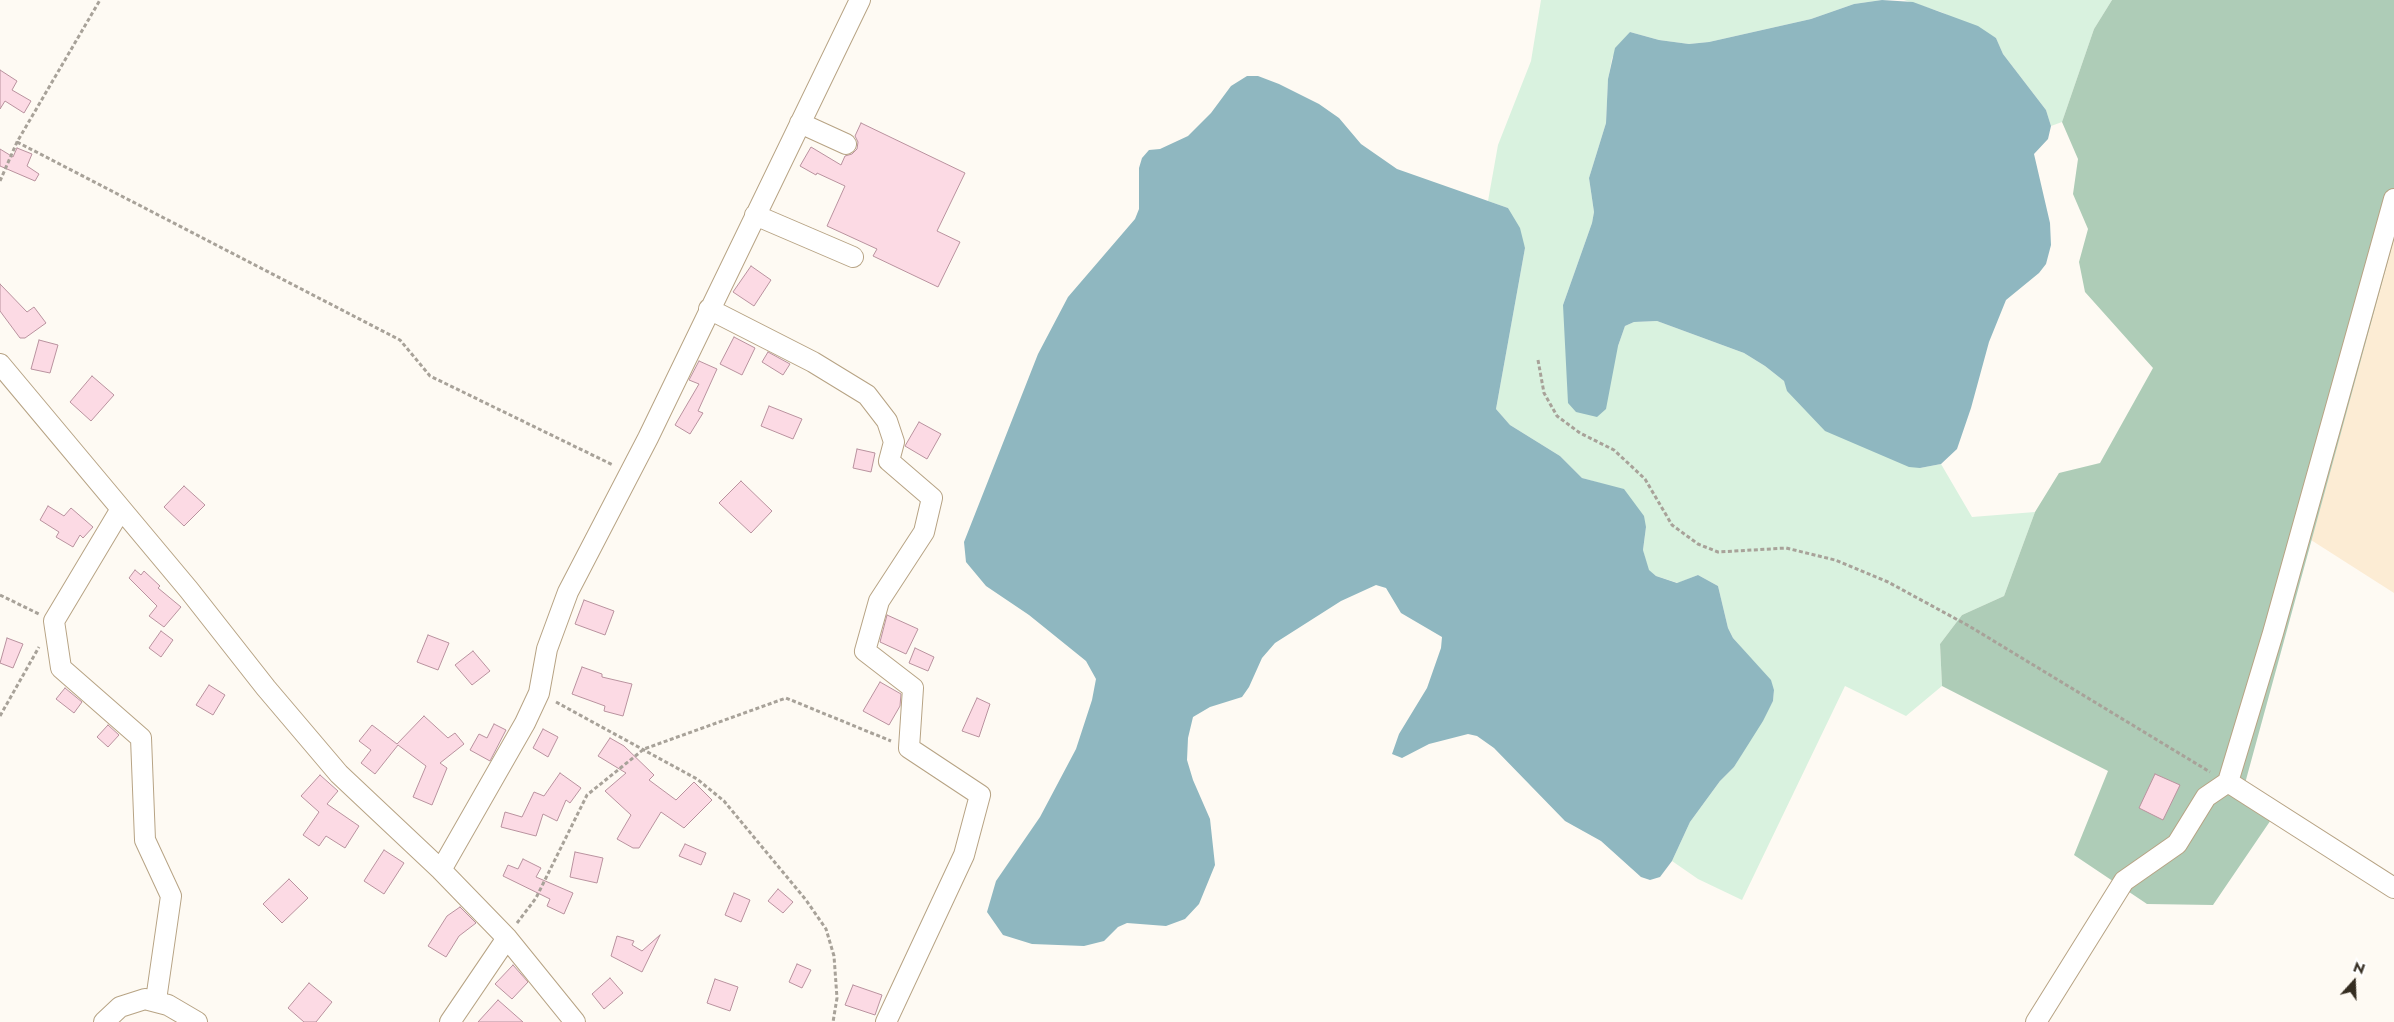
<!DOCTYPE html>
<style>
body{margin:0}
#map{position:relative;width:2394px;height:1022px;overflow:hidden;background:#fefaf3;font-family:Jost,sans-serif}
canvas{display:block}
.north{position:absolute;left:2329px;top:957px;width:50px;height:50px;-webkit-text-stroke:4px #fff;paint-order:stroke;rotate:20deg;font-size:14px;font-weight:700;line-height:20px;text-align:center;color:#352d21}
.north::after{content:'';display:block;margin:auto;width:18px;height:22px;background:#352d21;clip-path:polygon(50% 0,100% 100%,50% 72%,0 100%)}
</style>
<div id="map">
<canvas width="2394" height="1022"></canvas>
<div class="north">N</div>
</div>
<script>
const g = document.querySelector('canvas').getContext('2d');
g.lineJoin = 'round';
function paint(path, color) {
  g.fillStyle = color;
  g.fill(path, 'evenodd');
}
function shape(rows) {
  const path = new Path2D();
  for (const r of rows) {
    path.moveTo(r[0], r[1]);
    for (let i = 2; i < r.length; i += 2) path.lineTo(r[i], r[i + 1]);
  }
  return path;
}
function strokePath(path, color, width, dash) {
  g.strokeStyle = color;
  g.lineWidth = width;
  g.lineCap = dash ? 'butt' : 'round';
  g.setLineDash(dash || []);
  g.stroke(path);
}
const built = shape([
 [2394,239,2394,593,2311,540]
]);
const green = shape([
 [1541,0,1882,0,1854,4,1811,19,1709,42,1689,44,1659,40,1630,32,1612,58,1608,80,1606,123,1589,178,1594,212,1592,223,1563,305,1618,346,1625,326,1634,322,1657,321,1744,353,1765,366,1784,381,1788,391,1920,468,1941,464,1972,517,2035,512,2004,596,1962,615,1940,644,1942,686,1906,716,1845,686,1742,900,1698,879,1672,861,1690,822,1720,781,1734,767,1773,701,1774,690,1770,680,1733,638,1728,628,1718,586,1698,575,1678,583,1656,576,1648,570,1643,550,1646,527,1624,490,1582,478,1560,456,1510,425,1496,409,1525,248,1508,208,1488,201,1498,145,1531,61],
 [1904,0,2112,0,2094,29,2062,122,2051,126,2046,110,2003,54,1996,38,1941,12]
]);
const forest = shape([
 [2112,0,2394,0,2394,239,2244,787,2279,808,2213,905,2147,904,2074,855,2108,771,1942,686,1940,644,1962,615,2004,596,2035,512,2059,473,2100,463,2153,368,2085,292,2079,262,2088,229,2073,194,2078,159,2062,122,2094,29]
]);
const water = shape([
 [1882,0,1913,2,1978,26,1996,38,2003,54,2046,110,2051,126,2048,139,2034,154,2050,223,2051,245,2046,264,2039,273,2006,300,1989,342,1971,408,1957,449,1941,464,1920,468,1909,467,1825,431,1787,391,1784,381,1765,366,1744,353,1657,321,1634,322,1625,326,1618,346,1606,409,1597,417,1576,412,1568,403,1563,305,1592,223,1594,212,1589,178,1606,123,1608,79,1615,48,1630,32,1659,40,1689,44,1709,42,1811,19,1854,4],
 [1247,76,1258,76,1279,84,1319,104,1339,118,1361,144,1397,169,1508,208,1520,228,1525,248,1496,409,1510,425,1560,456,1582,478,1624,489,1644,516,1646,527,1643,550,1649,570,1656,576,1677,583,1698,575,1718,586,1728,628,1733,638,1771,680,1774,690,1773,701,1763,721,1734,767,1720,781,1690,822,1672,861,1660,877,1650,880,1641,877,1601,841,1565,821,1494,748,1477,736,1468,734,1429,744,1402,758,1392,754,1399,734,1427,688,1441,648,1442,637,1401,613,1386,588,1376,585,1341,601,1275,643,1262,658,1249,687,1242,697,1210,707,1193,717,1188,738,1187,760,1193,780,1210,819,1215,865,1199,904,1185,919,1166,926,1127,923,1118,927,1104,941,1084,946,1032,944,1003,935,987,912,996,881,1040,817,1076,749,1092,700,1096,679,1086,661,1029,615,986,586,966,562,964,542,1038,354,1068,297,1135,219,1139,209,1139,168,1142,158,1149,150,1160,149,1188,136,1211,113,1231,86]
]);
const building = shape([
 [0,70,17,81,12,90,31,101,24,113,5,101,0,109,0,70],
 [861,123,965,173,937,231,960,242,938,287,873,256,877,249,827,226,845,186,817,173,816,175,800,166,811,147,841,165,845,156,852,154,857,149,858,142,855,136,861,123],
 [17,148,32,154,27,166,39,174,35,181,0,166,0,149,13,157,17,148],
 [751,266,771,280,754,306,733,292,751,266],
 [0,284,27,312,34,307,46,323,25,338,20,338,0,311,0,284],
 [734,337,755,348,742,375,720,364,734,337],
 [39,340,58,345,50,373,31,369,39,340],
 [768,352,790,364,783,375,762,362,768,352],
 [699,361,717,369,698,411,703,413,690,434,675,425,699,384,689,380,699,361],
 [92,376,114,395,91,421,70,402,92,376],
 [769,406,802,419,793,439,761,426,769,406],
 [919,422,941,434,927,459,905,446,919,422],
 [857,449,875,453,871,472,853,468,857,449],
 [741,481,772,511,751,533,719,503,741,481],
 [184,486,205,505,184,526,164,507,184,486],
 [48,506,64,516,71,508,93,527,83,538,80,535,73,547,56,537,59,532,40,520,48,506],
 [135,570,141,575,144,571,160,586,158,588,181,607,164,627,149,616,157,606,129,578,135,570],
 [584,600,614,611,605,635,575,624,584,600],
 [887,615,918,629,906,654,880,642,887,615],
 [161,631,173,640,161,657,149,648,161,631],
 [428,635,449,643,438,670,417,662,428,635],
 [7,638,23,644,13,668,0,663,7,638],
 [915,648,934,657,928,671,909,663,915,648],
 [473,651,490,671,472,685,455,665,473,651],
 [582,667,602,674,602,677,632,684,623,716,604,711,605,706,572,694,582,667],
 [880,682,901,694,900,706,889,725,863,711,880,682],
 [209,685,225,695,213,715,196,705,209,685],
 [65,688,82,702,74,713,56,699,65,688],
 [977,698,990,704,979,737,962,731,977,698],
 [424,716,448,738,455,733,464,744,440,763,447,768,432,805,413,797,426,766,398,745,375,774,361,763,371,750,359,741,372,725,397,744,424,716],
 [494,724,506,730,490,761,470,750,479,734,487,738,494,724],
 [108,725,119,735,108,747,97,737,108,725],
 [543,729,558,737,548,757,533,748,543,729],
 [610,738,624,746,654,775,649,780,676,800,694,782,712,800,684,828,661,812,639,848,633,848,617,839,631,815,605,791,626,773,598,756,610,738],
 [560,773,581,788,570,803,566,800,557,821,543,814,536,836,501,827,505,812,522,817,534,792,544,796,560,773],
 [2155,774,2180,785,2163,820,2139,808,2155,774],
 [320,775,338,791,327,804,359,826,345,848,326,836,319,846,303,835,319,812,301,796,320,775],
 [685,844,706,853,701,865,679,856,685,844],
 [384,850,404,863,384,894,364,881,384,850],
 [575,852,603,858,597,883,570,877,575,852],
 [523,859,541,868,536,877,573,893,564,914,547,906,550,899,503,876,508,865,518,869,523,859],
 [289,879,308,898,282,923,263,904,289,879],
 [778,889,793,902,783,913,768,901,778,889],
 [734,893,750,900,741,922,725,915,734,893],
 [460,907,476,923,459,936,446,957,428,946,447,916,460,907],
 [660,935,642,972,611,956,617,936,634,941,632,945,642,951,660,935],
 [797,964,811,970,802,988,789,982,797,964],
 [513,965,528,982,512,999,495,984,513,965],
 [610,978,623,993,604,1009,592,994,610,978],
 [715,979,738,987,730,1011,707,1003,715,979],
 [309,983,332,1002,316,1022,304,1022,288,1008,309,983],
 [853,985,882,995,875,1015,845,1005,853,985],
 [498,1000,523,1022,478,1022,498,1000]
]);
const path = shape([
 [17,142,400,340,430,376,613,465],
 [0,181,17,142,100,0],
 [1538,360,1544,393,1557,416,1580,433,1614,450,1645,479,1672,525,1698,544,1718,552,1786,548,1835,560,1888,582,1969,626,2210,772],
 [0,595,39,614],
 [556,702,697,779,724,801,806,900,826,929,834,956,837,998,833,1022],
 [0,716,39,647],
 [517,923,536,898,587,795,644,749,786,698,891,741]
]);
const street = shape([
 [800,123,846,144],
 [755,215,853,257],
 [709,309,813,362,867,395,887,421,894,442,889,461,932,498,924,532,879,601,865,651,913,688,909,748,980,795,964,855,886,1022],
 [0,364,189,590,266,688,339,774,441,870,507,938,575,1022],
 [121,509,54,621,61,668,141,738,145,840,171,896,156,1000],
 [2228,782,2394,888],
 [441,870,525,723,539,693,547,649,568,592,648,438,860,0],
 [104,1022,120,1007,145,999,168,1005,197,1022],
 [450,1022,507,938],
 [2036,1022,2124,881,2177,844,2206,797,2228,782,2273,633,2394,199]
]);
paint(built, '#fcecd4');
paint(green, '#d9f2df');
paint(forest, '#aeccb7');
paint(water, '#8fb7c0');
paint(building, '#fcdae4');
strokePath(building, '#b9929e', 1);
strokePath(street, '#b7a384', 22);
strokePath(path, '#a8a299', 3, [4, 2.5]);
strokePath(street, '#fff', 20);
</script>
